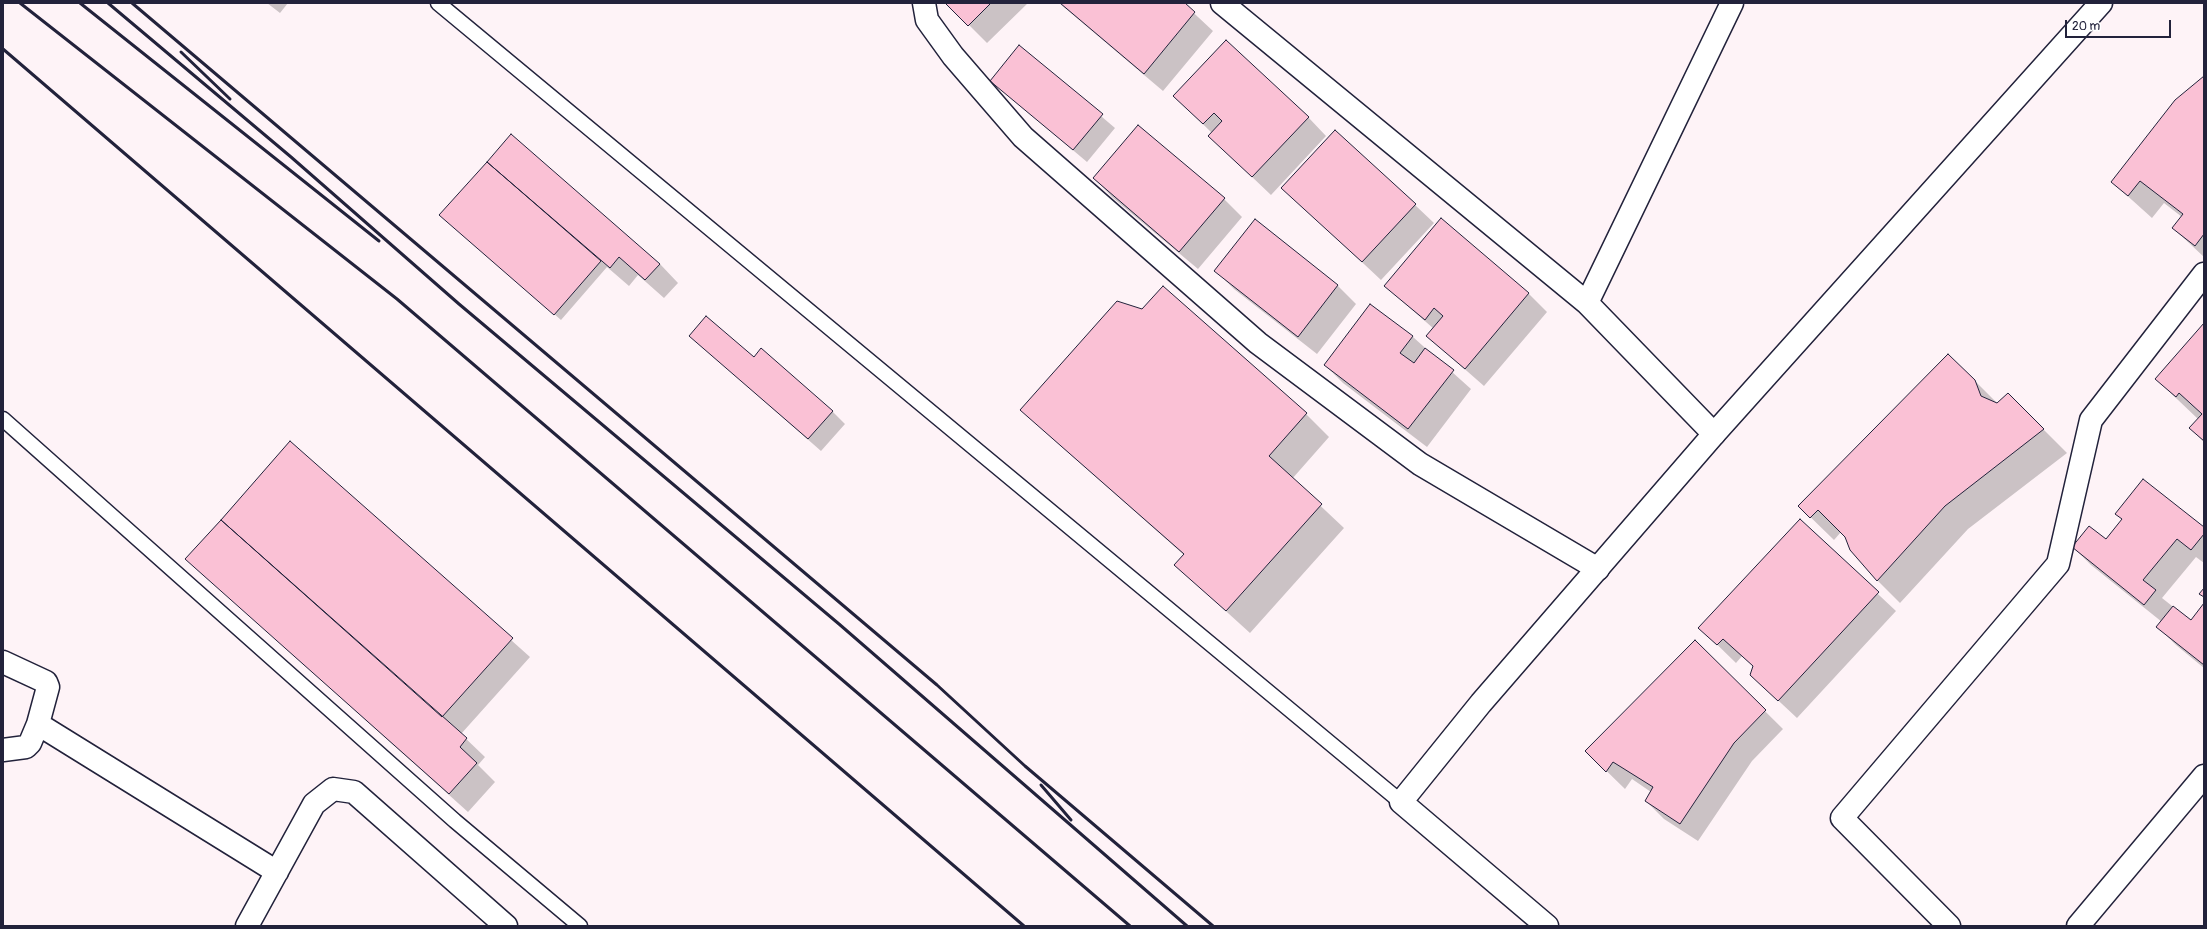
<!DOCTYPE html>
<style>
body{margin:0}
#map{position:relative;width:2207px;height:929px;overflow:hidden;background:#fef3f7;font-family:Pangolin,sans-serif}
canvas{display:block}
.frame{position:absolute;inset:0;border:4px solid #22223b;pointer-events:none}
.scale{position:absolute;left:2065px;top:20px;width:106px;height:18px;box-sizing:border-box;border:2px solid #22223b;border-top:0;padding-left:5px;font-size:12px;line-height:14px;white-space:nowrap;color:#22223b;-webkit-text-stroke:3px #fff;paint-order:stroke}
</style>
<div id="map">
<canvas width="2207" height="929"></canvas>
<div class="frame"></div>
<div class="scale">20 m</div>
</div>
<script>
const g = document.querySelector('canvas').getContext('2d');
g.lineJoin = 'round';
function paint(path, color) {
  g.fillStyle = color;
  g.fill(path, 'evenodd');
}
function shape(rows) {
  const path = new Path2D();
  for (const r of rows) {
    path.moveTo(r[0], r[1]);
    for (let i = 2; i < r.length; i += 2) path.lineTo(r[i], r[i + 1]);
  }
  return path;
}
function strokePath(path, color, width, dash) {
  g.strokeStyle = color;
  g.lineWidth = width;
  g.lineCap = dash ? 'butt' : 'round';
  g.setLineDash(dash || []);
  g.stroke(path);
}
const shadow = shape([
 [267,3,288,3,280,13],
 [947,3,1028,3,987,43],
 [1059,3,1183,3,1213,31,1163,91],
 [1020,47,1115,128,1087,162,991,81],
 [2204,78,2204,257,2173,228,2182,217,2164,203,2152,218,2112,182],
 [1174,96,1308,117,1326,136,1271,195,1209,136,1212,133],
 [1138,127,1224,199,1242,217,1198,269,1112,197,1094,178],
 [488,162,660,264,678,283,664,298,638,275,629,286,607,267,561,320,441,215],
 [1283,188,1415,205,1434,223,1381,280],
 [1441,220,1529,294,1547,312,1484,386,1427,336,1434,329,1385,286],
 [1255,221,1338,286,1356,304,1317,354,1234,289,1216,271],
 [1371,305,1413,337,1471,389,1427,447,1343,383,1325,365],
 [2204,324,2204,442,2190,428,2198,419,2156,379],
 [690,336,754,359,832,411,845,424,821,451],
 [1975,381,1998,404,2008,394,2067,453,1968,529,1900,603,1877,580,1841,532,1834,540,1799,506],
 [1022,410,1306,414,1329,437,1292,479,1344,528,1250,633,1175,565,1184,555,1045,432],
 [290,442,530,657,461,734,485,757,478,765,495,782,468,812,186,559],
 [2116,514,2204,528,2204,563,2196,557,2162,598,2191,621,2204,604,2204,668,2176,645,2158,627,2162,622,2091,565,2073,547,2106,541,2123,520],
 [1800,521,1896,611,1797,718,1751,675,1754,667,1742,656,1736,663,1700,628],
 [1695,642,1783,729,1752,761,1698,841,1664,819,1646,801,1651,792,1632,779,1625,789,1586,751]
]);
const building = shape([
 [945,3,991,3,968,26,945,3],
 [1060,3,1185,3,1195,12,1144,74,1060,3],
 [1226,40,1309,117,1252,177,1208,136,1222,121,1214,113,1203,124,1173,96,1226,40],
 [1019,45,1103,114,1073,150,990,81,1019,45],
 [2204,76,2204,234,2195,246,2172,228,2183,214,2140,181,2128,196,2111,182,2175,100,2204,76],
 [1138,125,1225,198,1179,252,1093,178,1138,125],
 [1335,130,1416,204,1362,262,1281,188,1335,130],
 [511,134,660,264,645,280,619,257,610,268,487,162,511,134],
 [487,162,601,261,554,315,439,215,487,162],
 [1441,218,1529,293,1465,369,1426,336,1443,316,1434,308,1425,320,1384,286,1441,218],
 [1255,219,1338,285,1298,337,1214,271,1255,219],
 [1163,286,1307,413,1269,456,1322,504,1226,611,1174,565,1184,554,1020,410,1117,301,1142,309,1163,286],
 [1370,304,1413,336,1400,353,1414,363,1425,348,1454,370,1408,429,1324,365,1370,304],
 [706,316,754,357,761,348,833,411,808,439,689,336,706,316],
 [2204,323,2204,441,2189,428,2202,414,2179,393,2176,397,2155,379,2204,323],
 [1948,354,1975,380,1981,396,1997,403,2008,393,2044,429,1945,506,1877,581,1850,550,1845,537,1818,510,1810,518,1798,506,1948,354],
 [290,441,513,638,442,717,221,520,290,441],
 [2143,479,2204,527,2204,534,2191,550,2177,539,2143,580,2156,590,2144,605,2072,547,2089,526,2106,539,2122,519,2115,514,2143,479],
 [1800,519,1879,592,1778,701,1750,675,1753,666,1723,639,1717,645,1698,628,1800,519],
 [221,520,467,738,460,747,477,763,449,794,185,559,221,520],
 [2204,588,2204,597,2199,594,2204,588],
 [2204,603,2204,665,2156,627,2173,606,2191,620,2204,603],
 [1695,640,1766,710,1734,743,1680,824,1645,801,1653,787,1613,762,1606,772,1585,751,1695,640]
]);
const service = shape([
 [438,3,1401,802],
 [3,419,455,821,580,926]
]);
const minor = shape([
 [924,3,927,20,953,56,1023,137,1258,343,1420,464,1598,569],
 [1222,3,1587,303,1714,434],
 [1587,303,1732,3],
 [3,662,46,682,48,687,38,724,277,872],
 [3,750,26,747,30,743,38,724],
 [247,926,314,804,333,789,354,792,506,926],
 [1949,926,1842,818,2058,564,2091,420,2204,274],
 [2078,926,2204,776]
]);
const tertiary = shape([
 [1547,926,1401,802,1481,703,1714,434,2101,3]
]);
const rail = shape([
 [20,3,397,299,1130,926],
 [80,3,379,241],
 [108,3,291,157,459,304,839,624,1187,926],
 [132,3,937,685,1025,766,1213,926],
 [3,49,1024,926],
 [181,52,230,99],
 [1041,785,1071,820]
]);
paint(shadow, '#0003');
paint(building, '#fac1d5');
strokePath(building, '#22223b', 1);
strokePath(service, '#22223b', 17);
strokePath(minor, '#22223b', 25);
strokePath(tertiary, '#22223b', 25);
strokePath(service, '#fff', 14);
strokePath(minor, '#fff', 22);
strokePath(tertiary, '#fff', 22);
strokePath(rail, '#22223b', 3);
</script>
